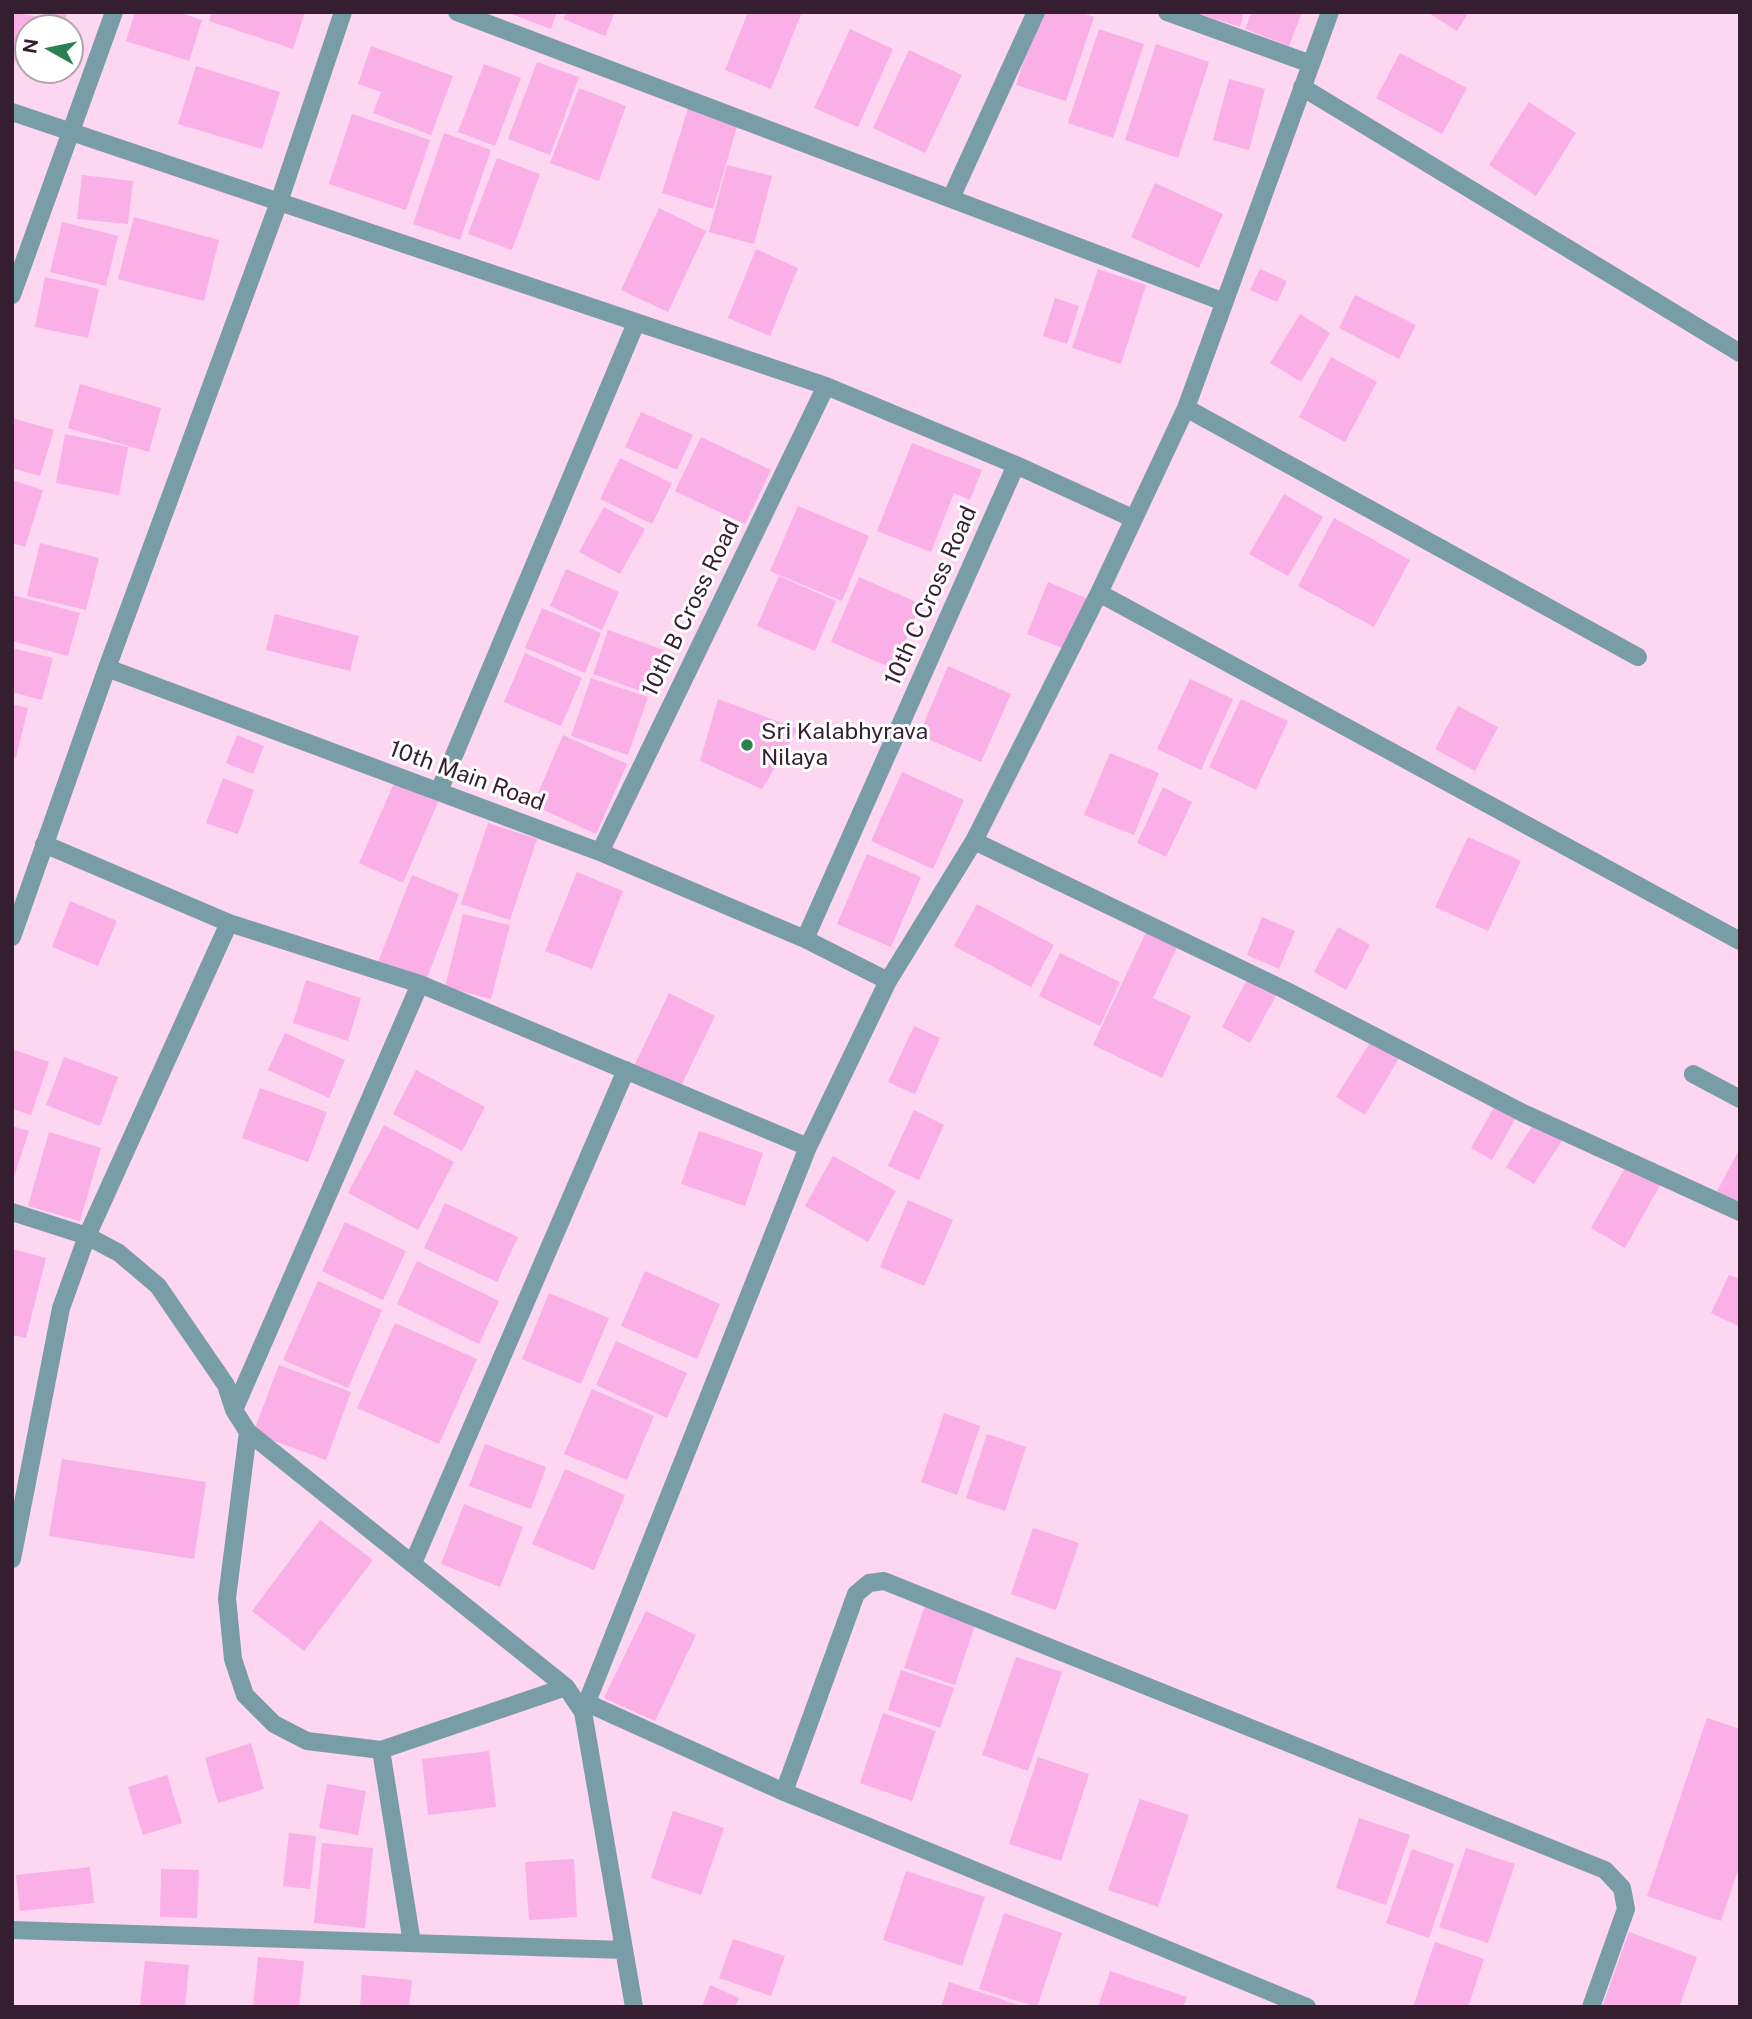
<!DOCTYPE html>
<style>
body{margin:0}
#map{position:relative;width:1752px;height:2019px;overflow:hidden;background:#fdd6f1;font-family:"Public Sans",sans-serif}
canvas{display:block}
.frame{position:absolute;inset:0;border:14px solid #351e2f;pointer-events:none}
.north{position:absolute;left:14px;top:14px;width:70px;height:70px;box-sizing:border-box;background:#fff;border:2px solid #aea5ac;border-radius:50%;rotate:279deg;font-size:19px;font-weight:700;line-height:28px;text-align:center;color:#351e2f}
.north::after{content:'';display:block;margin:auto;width:24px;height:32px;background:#2c8154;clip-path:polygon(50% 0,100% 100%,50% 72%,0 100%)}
</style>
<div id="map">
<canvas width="1752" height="2019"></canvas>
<div class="frame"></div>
<div class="north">N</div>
</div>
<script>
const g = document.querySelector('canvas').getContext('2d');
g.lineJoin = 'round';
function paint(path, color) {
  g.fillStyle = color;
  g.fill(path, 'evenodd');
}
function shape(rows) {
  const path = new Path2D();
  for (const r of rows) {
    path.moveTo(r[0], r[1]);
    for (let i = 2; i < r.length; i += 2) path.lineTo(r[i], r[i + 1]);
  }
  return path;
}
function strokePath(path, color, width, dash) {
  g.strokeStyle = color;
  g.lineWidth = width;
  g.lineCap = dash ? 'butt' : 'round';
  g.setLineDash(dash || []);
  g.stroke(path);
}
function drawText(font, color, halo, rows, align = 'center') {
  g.font = font + ' "Public Sans",sans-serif';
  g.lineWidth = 6;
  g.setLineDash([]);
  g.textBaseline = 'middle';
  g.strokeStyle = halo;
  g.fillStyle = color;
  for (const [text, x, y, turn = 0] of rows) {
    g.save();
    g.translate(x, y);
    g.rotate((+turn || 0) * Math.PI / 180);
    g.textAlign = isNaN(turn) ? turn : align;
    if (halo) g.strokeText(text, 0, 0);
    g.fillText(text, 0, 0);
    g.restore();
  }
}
const building = shape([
 [12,12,56,20,54,28,28,28,28,64,12,61],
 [41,12,68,12,64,22],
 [135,12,178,12,202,20,189,61,126,41],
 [212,12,305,12,293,49,209,21],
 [506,12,557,12,551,29],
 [566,12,615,12,605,36,563,19],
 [748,12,802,12,771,89,725,70],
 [1040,12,1079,12,1094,17,1066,101,1016,85],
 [1193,12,1244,12,1240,27],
 [1252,12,1302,12,1289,46,1245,29],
 [1427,12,1469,12,1457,31],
 [850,29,893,49,858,127,814,108],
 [1099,29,1144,44,1113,138,1068,123],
 [1156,44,1209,62,1178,158,1125,140],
 [371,46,453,76,431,135,373,113,381,92,358,84],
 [909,50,962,75,925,153,873,128],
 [1400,53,1467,88,1442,134,1376,98],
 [537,62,579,77,550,155,508,139],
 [484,64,521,78,495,146,458,132],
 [196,66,280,92,262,149,178,124],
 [1229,79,1265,89,1249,150,1213,140],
 [579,88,626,106,599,181,550,163],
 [1529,102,1576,133,1536,196,1489,165],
 [688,108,738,123,713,209,662,193],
 [352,114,430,140,406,210,329,184],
 [444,133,491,150,460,240,413,224],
 [497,158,540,174,512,250,468,234],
 [727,165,772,176,754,244,709,232],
 [82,175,133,181,128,224,77,219],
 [1155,183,1223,214,1199,268,1131,237],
 [659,208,706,231,668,312,621,290],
 [134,217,219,240,204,301,118,279],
 [62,222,118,236,106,286,50,272],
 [756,249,798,268,770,336,728,318],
 [1098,269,1146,285,1121,364,1072,348],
 [1260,269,1287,281,1277,302,1250,290],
 [45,277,99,289,88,338,35,327],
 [1355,295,1416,325,1399,359,1339,328],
 [1055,298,1079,306,1067,344,1043,336],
 [1300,314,1330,333,1301,382,1270,363],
 [1331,357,1377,382,1345,442,1299,417],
 [80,384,161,408,149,452,68,428],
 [641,412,693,435,677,470,625,447],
 [12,418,54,430,40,476,12,468],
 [65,434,128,447,119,495,56,483],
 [701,437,771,470,745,524,675,491],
 [912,443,982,470,970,500,954,493,931,552,877,531],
 [620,458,672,483,652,524,600,499],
 [12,480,43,490,25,547,12,543],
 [1284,494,1323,517,1288,576,1249,554],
 [798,506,869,536,842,601,770,571],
 [604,507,645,529,620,574,579,552],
 [1334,518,1410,560,1374,627,1298,586],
 [40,543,99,558,86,610,27,596],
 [566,569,619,592,602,630,550,606],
 [779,576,836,601,815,651,757,626],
 [859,577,921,604,894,669,831,642],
 [1048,582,1088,599,1067,650,1027,634],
 [12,595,80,613,68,656,12,641],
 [542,608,601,633,585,673,525,648],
 [275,614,359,636,350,671,266,650],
 [608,630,664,650,649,694,593,674],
 [12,648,53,658,42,700,12,692],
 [525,653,582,678,561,726,504,702],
 [948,666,1011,694,981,762,919,735],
 [591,678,648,697,628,755,571,736],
 [1190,679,1233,699,1201,770,1157,749],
 [718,699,798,729,762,789,700,761],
 [1241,699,1288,721,1256,790,1209,767],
 [12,704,28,708,16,758,12,757],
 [1458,706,1498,727,1475,771,1435,749],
 [237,735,264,746,253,774,226,763],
 [563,735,627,764,596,834,533,805],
 [1110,753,1159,773,1134,835,1084,815],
 [902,772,964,800,933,869,871,841],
 [223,778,254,790,238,834,206,823],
 [395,781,439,800,403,883,359,863],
 [1163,787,1192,802,1166,857,1137,843],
 [488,823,537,839,510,920,461,904],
 [1468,837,1521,861,1488,931,1435,907],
 [867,854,921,877,891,947,837,924],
 [577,872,623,891,592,969,545,951],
 [412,875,459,894,426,981,378,962],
 [70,901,117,921,98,966,52,947],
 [977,904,1054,945,1031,987,954,946],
 [463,914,510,925,491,999,445,987],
 [1262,917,1295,931,1279,969,1247,955],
 [1338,927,1370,945,1346,990,1314,972],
 [1148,928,1179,943,1153,998,1191,1016,1162,1078,1093,1045],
 [1060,953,1120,982,1100,1026,1039,996],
 [1250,974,1279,990,1250,1043,1222,1027],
 [306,980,361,998,348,1041,293,1023],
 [669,993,715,1016,680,1088,634,1066],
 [914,1026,940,1038,915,1094,888,1082],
 [285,1033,345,1060,329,1098,268,1070],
 [1373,1038,1401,1055,1365,1115,1336,1097],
 [12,1049,49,1062,31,1115,12,1109],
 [64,1057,118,1077,100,1126,46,1105],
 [416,1070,485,1107,462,1151,393,1114],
 [260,1088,327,1112,308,1162,242,1138],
 [1497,1102,1518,1114,1492,1160,1471,1148],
 [914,1110,944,1125,919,1180,888,1166],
 [1535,1122,1563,1139,1534,1184,1506,1167],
 [384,1125,454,1162,418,1230,348,1193],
 [12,1126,29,1131,13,1180,12,1180],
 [699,1131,763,1153,745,1206,681,1184],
 [49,1132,101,1148,80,1221,28,1206],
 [1740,1148,1740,1208,1715,1195],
 [833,1156,896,1191,868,1242,805,1206],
 [1626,1166,1660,1185,1625,1248,1591,1228],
 [908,1200,953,1220,924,1286,880,1267],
 [445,1203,518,1237,497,1282,424,1248],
 [345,1222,406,1251,383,1300,322,1271],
 [12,1249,46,1258,26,1338,12,1335],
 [417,1261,499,1301,479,1344,397,1304],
 [645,1271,720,1304,697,1359,621,1326],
 [1729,1275,1740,1279,1738,1326,1711,1313],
 [318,1281,382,1310,348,1388,283,1360],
 [549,1293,609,1318,581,1384,522,1359],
 [395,1323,477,1359,439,1444,357,1408],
 [616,1341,687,1373,667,1418,596,1385],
 [279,1365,351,1392,326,1460,253,1433],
 [592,1389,654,1416,627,1480,564,1454],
 [944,1413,980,1426,957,1495,921,1482],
 [987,1434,1026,1447,1005,1511,966,1498],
 [485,1444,546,1467,531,1509,469,1486],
 [62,1459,206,1482,194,1559,49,1536],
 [565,1469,625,1495,594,1570,532,1544],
 [464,1504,523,1527,500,1587,441,1564],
 [320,1520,373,1560,304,1651,252,1611],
 [1033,1528,1079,1543,1056,1610,1011,1594],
 [925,1605,976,1622,955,1685,904,1668],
 [646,1611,696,1635,655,1721,604,1698],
 [1016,1657,1062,1672,1028,1771,982,1755],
 [901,1670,954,1688,940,1728,888,1710],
 [883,1713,936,1731,912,1801,860,1783],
 [1707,1718,1740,1729,1740,1864,1721,1921,1647,1896],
 [251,1743,264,1789,218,1803,205,1758],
 [489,1751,496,1807,428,1815,422,1759],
 [1038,1757,1089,1774,1061,1861,1009,1844],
 [167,1775,182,1823,143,1835,128,1787],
 [327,1784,366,1791,358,1835,319,1828],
 [1140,1799,1189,1815,1158,1907,1108,1890],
 [673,1811,724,1828,701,1895,651,1878],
 [1359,1818,1410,1835,1386,1905,1336,1888],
 [289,1833,316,1836,310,1889,283,1886],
 [322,1843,373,1848,365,1928,314,1923],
 [1466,1848,1515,1864,1488,1943,1439,1927],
 [1412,1849,1454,1864,1429,1938,1386,1923],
 [574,1859,577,1917,529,1920,525,1862],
 [90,1867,94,1903,20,1911,16,1875],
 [161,1869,199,1870,197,1918,160,1917],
 [906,1871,985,1897,962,1966,883,1940],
 [1004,1913,1062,1933,1037,2007,979,1989],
 [1629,1932,1697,1957,1679,2007,1602,2007],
 [733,1939,785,1956,771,1996,719,1978],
 [1435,1942,1484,1959,1468,2007,1413,2007],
 [258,1957,304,1961,299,2007,253,2007],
 [145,1961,189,1965,185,2007,140,2006],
 [1110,1971,1187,1997,1183,2007,1098,2007],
 [362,1975,412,1980,409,2007,360,2007],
 [949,1982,1022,2006,1022,2007,941,2007],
 [710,1985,739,1998,735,2007,702,2007]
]);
const street = shape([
 [457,12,1224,302],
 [1167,12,1311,64],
 [1302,87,1740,353],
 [12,112,826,386,1016,465,1132,518],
 [951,198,1036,12],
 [12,295,114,12],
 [1186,408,1638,657],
 [1099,593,1740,941],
 [107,668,600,852,805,939,888,981],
 [439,791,636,323],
 [974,841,1285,990,1523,1113,1740,1212],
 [44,844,229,923,420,984,808,1147],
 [600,852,826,386],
 [12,937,107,668,279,202,343,12],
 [805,939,1016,465],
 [1693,1074,1740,1099],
 [12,1212,87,1236,119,1253,158,1286,226,1385,234,1410,248,1432,566,1687,583,1712,634,2007],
 [234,1410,420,984],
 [248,1432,227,1598,233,1659,245,1695,274,1724,307,1741,381,1750,566,1687],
 [12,1559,61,1308,87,1236,229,923],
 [413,1563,626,1070],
 [587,1703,784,1792,1307,2007],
 [583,1712,808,1147,888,981,974,841,1099,593,1186,408,1330,12],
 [381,1750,412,1943],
 [784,1792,856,1594,869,1583,884,1581,1605,1870,1622,1888,1626,1909,1591,2007],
 [12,1930,624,1950]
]);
const markers = [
 [747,745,7,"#2c8154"]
];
const streetNames = [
 ["10th C Cross Road",931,596,-66],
 ["10th B Cross Road",691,608,-64],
 ["10th Main Road",467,776,20]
];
const poiNames = [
 ["Sri Kalabhyrava",761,732],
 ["Nilaya",761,758]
];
paint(building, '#faafe6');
strokePath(street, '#799da7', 18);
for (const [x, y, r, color] of markers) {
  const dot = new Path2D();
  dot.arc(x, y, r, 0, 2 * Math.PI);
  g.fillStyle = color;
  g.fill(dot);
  strokePath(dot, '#fff', 2.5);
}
drawText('23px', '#351e2f', '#fff', streetNames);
drawText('23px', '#351e2f', '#fff', poiNames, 'left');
</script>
